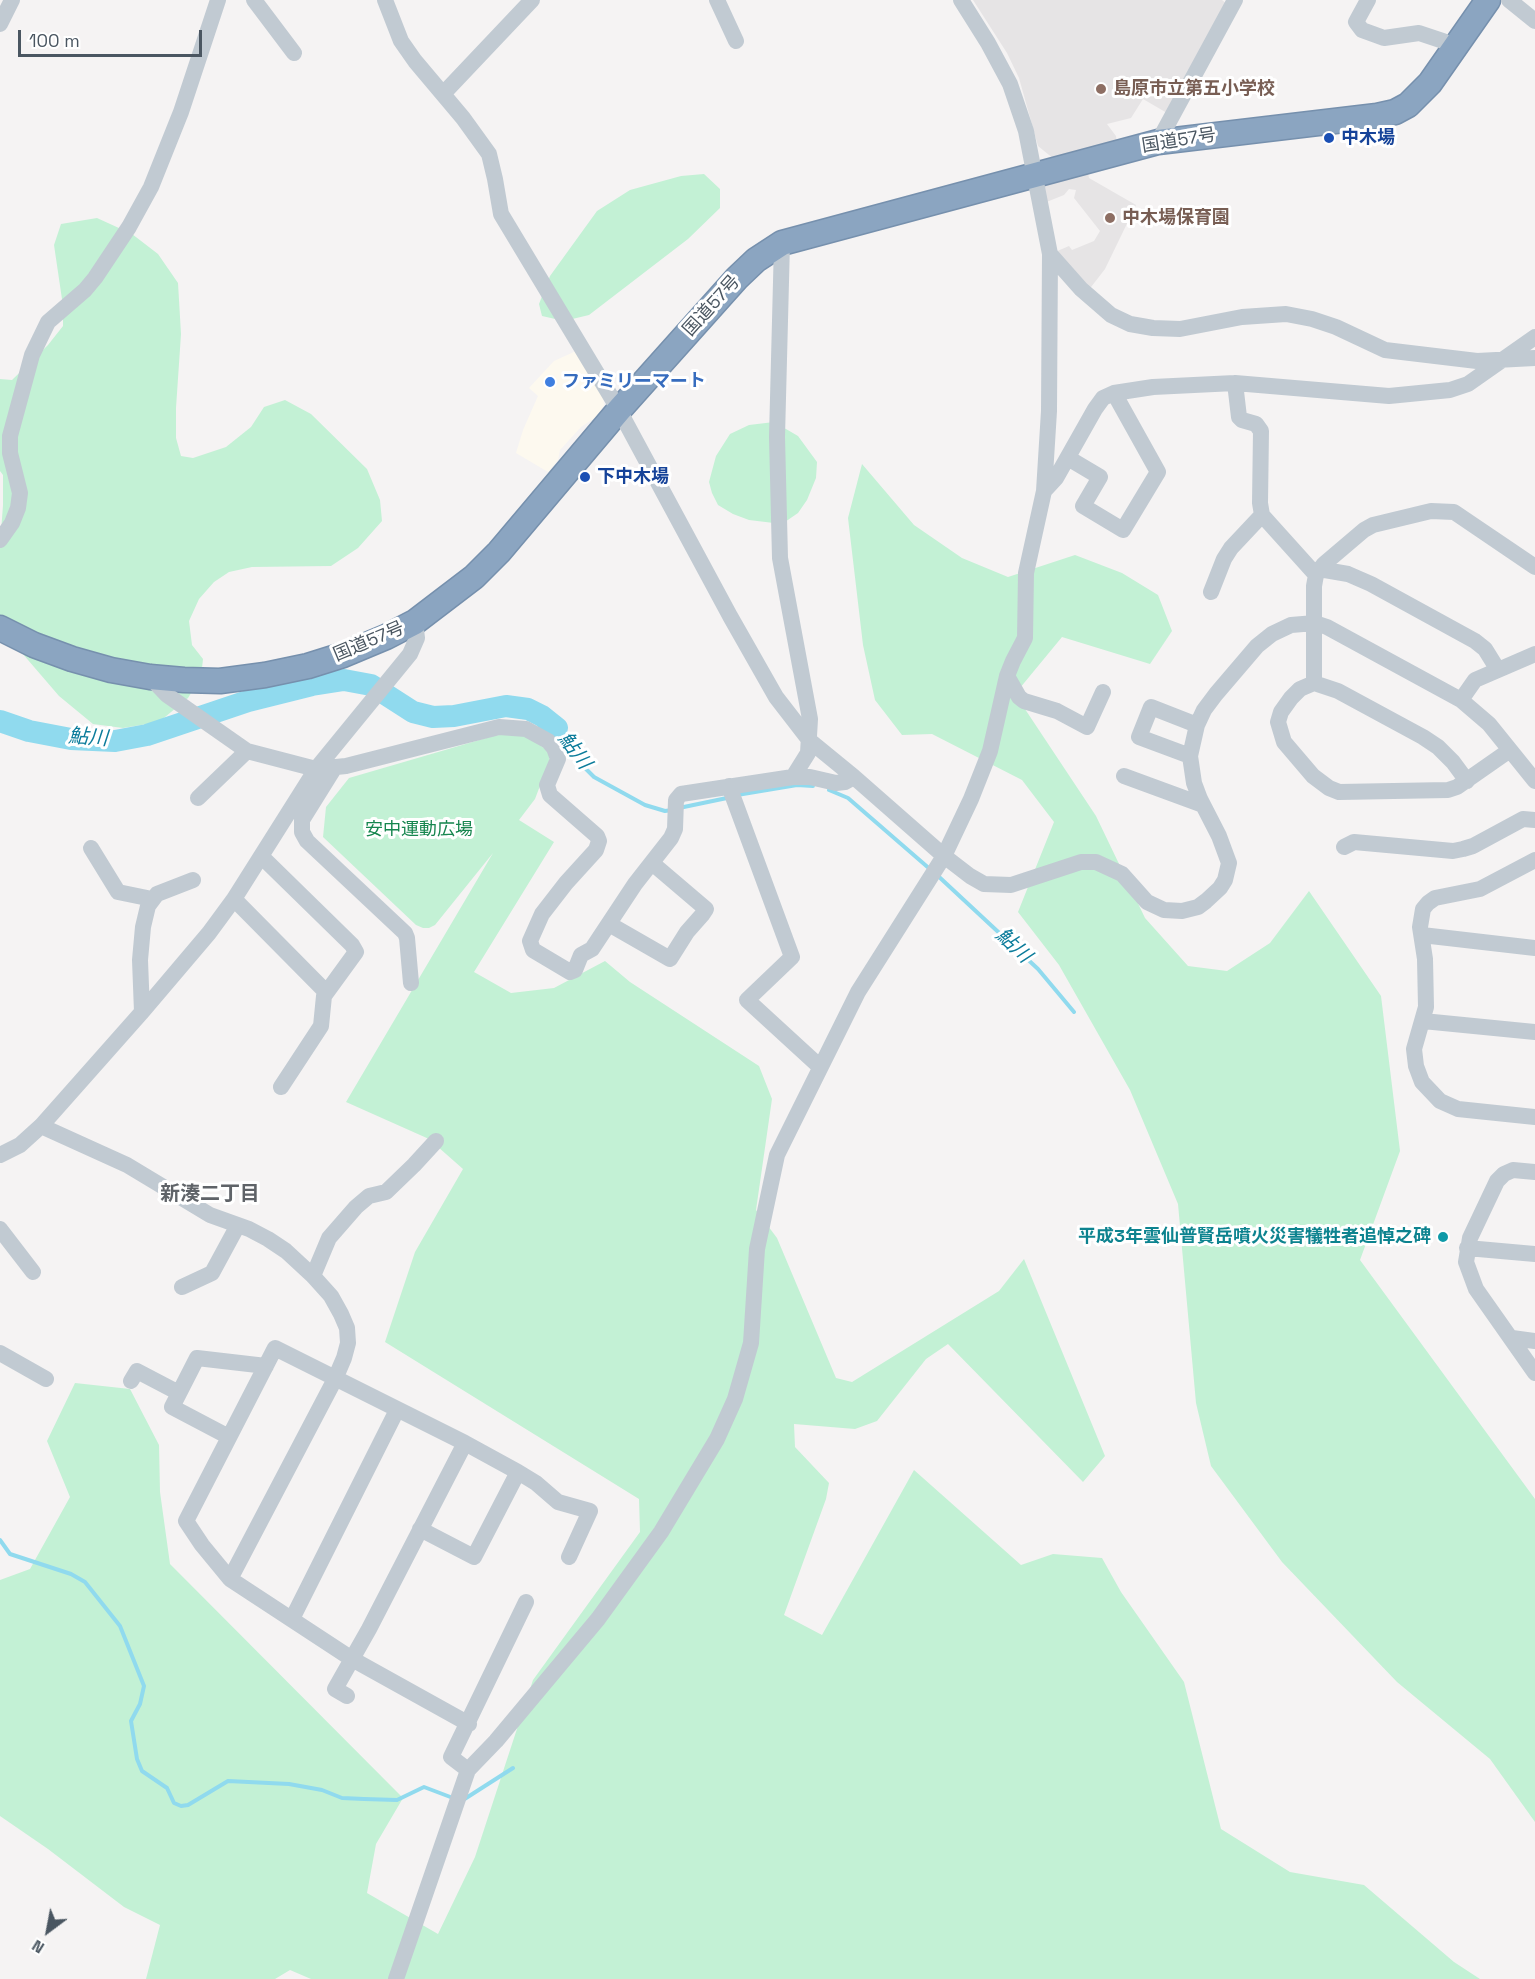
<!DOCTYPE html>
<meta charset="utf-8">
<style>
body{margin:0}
#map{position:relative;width:1535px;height:1979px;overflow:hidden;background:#f5f3f3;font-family:"Space Grotesk",sans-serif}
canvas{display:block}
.north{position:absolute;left:18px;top:1901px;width:60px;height:60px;-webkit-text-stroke:4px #fff;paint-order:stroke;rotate:212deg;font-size:16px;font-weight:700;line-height:24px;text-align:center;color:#4a5661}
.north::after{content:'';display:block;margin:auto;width:21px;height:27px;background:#4a5661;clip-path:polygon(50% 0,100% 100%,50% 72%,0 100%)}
.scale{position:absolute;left:18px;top:30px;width:184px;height:27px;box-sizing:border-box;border:3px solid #4a5661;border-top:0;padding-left:8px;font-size:18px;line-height:21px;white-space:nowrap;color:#4a5661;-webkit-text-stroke:4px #fff;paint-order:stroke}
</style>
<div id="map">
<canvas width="1535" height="1979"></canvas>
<div class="north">N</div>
<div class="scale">100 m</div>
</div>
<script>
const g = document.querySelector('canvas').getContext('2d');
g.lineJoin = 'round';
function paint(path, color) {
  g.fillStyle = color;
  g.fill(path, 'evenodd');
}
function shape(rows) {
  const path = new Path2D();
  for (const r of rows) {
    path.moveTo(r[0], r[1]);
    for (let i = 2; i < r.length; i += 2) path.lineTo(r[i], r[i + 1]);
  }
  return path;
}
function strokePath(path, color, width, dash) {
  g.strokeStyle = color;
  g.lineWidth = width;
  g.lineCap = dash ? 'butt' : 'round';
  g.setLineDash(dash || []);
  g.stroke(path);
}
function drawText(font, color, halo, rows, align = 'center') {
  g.font = font + ' "Space Grotesk","Noto Sans JP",sans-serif';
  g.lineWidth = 6;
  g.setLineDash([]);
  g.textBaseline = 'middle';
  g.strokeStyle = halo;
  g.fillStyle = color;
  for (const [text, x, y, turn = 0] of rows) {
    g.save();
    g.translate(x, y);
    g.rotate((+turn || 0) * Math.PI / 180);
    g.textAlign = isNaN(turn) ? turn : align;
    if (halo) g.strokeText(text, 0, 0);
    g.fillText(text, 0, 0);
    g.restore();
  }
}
const commercial = shape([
 [576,351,603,397,604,405,596,417,581,427,560,450,558,460,548,472,516,453,523,430,538,396,529,388,554,361]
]);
const education = shape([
 [973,0,1222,0,1228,5,1167,113,1143,99,1131,118,1107,124,1116,136,1117,144,1054,159,1038,146,1019,78,1007,53],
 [1087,169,1089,178,1136,205,1105,269,1088,291,1055,252,1069,246,1072,250,1094,241,1100,231,1074,198,1076,190,1069,189,1064,195,1044,203,1038,180]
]);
const green = shape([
 [704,174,720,189,720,208,688,239,589,315,564,321,542,316,539,304,550,276,597,211,630,190,681,176],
 [97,218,132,234,158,254,178,283,181,334,176,408,176,438,181,456,193,458,226,447,251,427,264,407,285,400,311,414,367,469,380,500,382,521,358,548,331,566,252,567,229,572,214,582,199,599,189,621,192,645,203,659,201,677,188,698,159,722,123,728,93,724,59,696,22,653,0,618,0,546,3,505,3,475,0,471,0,379,12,380,48,345,63,326,63,306,54,245,61,224],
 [774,422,798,436,817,462,816,478,807,500,798,513,782,524,749,520,733,514,718,505,712,493,709,482,716,456,730,434,749,425],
 [862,464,914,525,962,558,1008,577,1075,555,1122,573,1158,595,1172,631,1150,664,1062,637,1015,694,1096,816,1145,918,1188,966,1227,971,1270,943,1309,891,1381,996,1400,1151,1360,1260,1535,1499,1535,1822,1490,1759,1397,1682,1282,1562,1211,1466,1196,1403,1178,1204,1130,1090,1059,965,1018,912,1054,822,1022,780,932,734,902,735,875,700,863,645,848,518],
 [511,733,529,736,550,753,549,762,535,799,519,820,554,842,474,972,511,993,554,988,605,961,630,982,759,1066,772,1099,756,1210,777,1238,836,1378,852,1382,999,1291,1024,1259,1105,1456,1083,1482,948,1344,926,1359,877,1421,855,1429,794,1424,795,1447,829,1483,826,1499,784,1615,822,1635,914,1470,1021,1565,1053,1554,1102,1558,1121,1592,1184,1682,1221,1829,1290,1872,1364,1885,1454,1962,1480,1979,311,1979,290,1970,275,1979,146,1979,160,1925,124,1907,48,1849,0,1816,0,1580,30,1569,70,1497,47,1441,75,1383,130,1389,159,1445,160,1492,170,1564,403,1798,376,1844,367,1893,438,1934,475,1857,533,1680,640,1532,639,1499,385,1342,415,1252,463,1169,429,1139,346,1102,493,853,435,925,429,928,423,928,416,925,323,837,326,807,349,778,493,736]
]);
const stream = shape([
 [557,728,582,765,594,777,645,805,665,811,672,810],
 [829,790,848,798,931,870],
 [737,795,797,785,813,786],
 [679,808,727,798],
 [937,875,1038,969,1074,1012],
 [0,1540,10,1554,71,1574,85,1582,120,1626,144,1686,140,1704,131,1721,137,1759,142,1771,167,1788,174,1803,181,1806,188,1805,228,1781,289,1784,322,1790,342,1798,364,1799,397,1800,424,1787,453,1798],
 [463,1800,513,1768]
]);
const river = shape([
 [0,721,29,731,71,739,115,741,147,735,248,701,312,685,344,680,371,685,413,712,433,717,454,716,506,706,528,709,542,716,557,728]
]);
const minor = shape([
 [254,0,294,53],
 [385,0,401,41,415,61,463,118,489,154,495,179,501,214,619,410,730,616,776,697,810,741,854,777,944,856,970,876,984,884,1011,885,1081,862,1096,862,1122,874,1147,902,1164,910,1182,911,1198,907,1206,901,1220,888,1225,880,1229,863,1219,836,1200,799,1194,783,1190,756,1197,725,1204,710,1216,694,1257,646,1272,634,1291,625,1315,623,1327,627,1461,700,1489,724,1535,781],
 [717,0,736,41],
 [1368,0,1356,22,1362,30,1384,38,1419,33,1443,41,1456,48],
 [1509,0,1535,21],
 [0,24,12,0],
 [443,94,532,0],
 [1158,142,1235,0],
 [782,243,777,437,780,558,810,719,808,753,793,777],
 [1050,254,1081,289,1111,315,1130,324,1153,328,1180,329,1242,317,1286,314,1312,319,1336,327,1385,350,1477,361,1535,358],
 [1235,383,1239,417,1242,420,1256,424,1261,431,1260,503,1262,515,1316,575],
 [1068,458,1100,477,1083,506,1123,530,1158,472,1114,393],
 [1044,491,1056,478,1095,409,1103,398,1114,393,1153,387,1235,383,1389,396,1450,390,1468,384,1535,337],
 [0,540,12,523,18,508,20,493,10,453,10,436,32,355,48,322,85,290,95,278,129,227,151,187,181,112,218,0],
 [1319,569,1348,574,1371,584,1475,641,1485,649,1498,670],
 [1211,592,1224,559,1231,548,1262,515],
 [1007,676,1019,697,1024,701,1057,711,1087,727,1103,692],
 [150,677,167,695,247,751,316,769,346,766,499,727,526,729,548,741,554,748,558,759,547,785,550,795,597,836,599,841,596,850,566,883,542,914,530,941,533,950,570,972,575,970,581,955,592,949,635,884,671,838,675,829,676,800,681,794,793,777,810,777,836,783,845,782,854,777],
 [1314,683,1338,691,1423,737,1438,747,1453,762,1467,781],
 [1461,700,1475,680,1535,654],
 [1510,750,1457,787,1448,790,1339,792,1329,788,1313,776,1284,742,1278,722,1281,712,1291,698,1300,689,1314,683,1314,586,1316,575,1324,564,1364,530,1373,525,1431,511,1454,512,1535,567],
 [1190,756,1139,737,1151,707,1197,725],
 [335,767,302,820,302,832,307,841,405,933,407,938,411,983],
 [1124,776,1203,805],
 [729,786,792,957,747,1000,819,1066],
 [198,798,247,751],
 [1344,847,1354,842,1453,851,1463,849,1473,846,1523,819,1535,820],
 [91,848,118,892,152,899],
 [261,856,352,945,356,952,324,996,321,1026,281,1087],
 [1535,860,1480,889,1435,898,1428,903,1423,909,1420,927,1425,959,1426,1007,1414,1049,1416,1066,1422,1082,1440,1101,1458,1109,1535,1117],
 [234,899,326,992],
 [609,924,670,959,687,932,702,915,706,909,652,863],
 [1422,935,1535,948],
 [142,1012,140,960,143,927,148,906,157,894,193,880],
 [1423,1021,1535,1032],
 [41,1126,127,1165,210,1215,249,1229,268,1239,286,1251,313,1276,331,1296,341,1314,347,1328,348,1343,344,1358,335,1379,230,1579],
 [0,1155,20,1145,41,1126,142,1012,209,933,234,899,316,769,410,654,417,638,415,622],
 [1535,1172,1513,1170,1504,1174,1497,1181,1470,1238,1466,1262,1476,1289,1535,1373],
 [0,1229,33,1272],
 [1467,1248,1535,1254],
 [313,1276,329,1238,356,1207,369,1196,386,1192,414,1165,436,1141],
 [182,1287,212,1273,238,1225],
 [1512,1338,1535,1341],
 [0,1353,46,1379],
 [131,1381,137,1371,179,1393],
 [229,1437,172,1407,197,1358,266,1366],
 [518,1472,536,1483,558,1502,590,1511,569,1557],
 [420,1529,474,1557,518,1472,465,1443],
 [292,1619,397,1410],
 [347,1696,335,1689,369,1629,465,1443,275,1348,186,1521,202,1545,230,1579,352,1659,469,1724],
 [468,1770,451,1757,526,1602],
 [396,1979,468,1770,496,1741,598,1619,661,1532,717,1439,735,1399,751,1343,757,1249,777,1155,858,992,944,856,971,799,990,751,1007,676,1013,661,1025,638,1026,573,1044,491,1049,411,1050,254,1026,131,1010,84,988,43,961,0]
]);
const highway = shape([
 [0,628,34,645,72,659,111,670,150,677,184,680,220,681,265,675,308,666,343,655,386,637,415,622,474,577,499,552,619,410,737,278,756,260,782,243,1158,142,1377,116,1395,112,1408,105,1430,83,1488,0]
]);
const markers = [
 [1101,89,6,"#8d6e63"],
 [1329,138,6,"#1a4fb4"],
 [1110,218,6,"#8d6e63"],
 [550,382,6,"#3f7fe0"],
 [585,477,6,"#1a4fb4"],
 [1443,1237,6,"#0f9aa8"]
];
const educationNames = [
 ["島原市立第五小学校",1113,89],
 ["中木場保育園",1122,218]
];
const transitNames = [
 ["中木場",1341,138],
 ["下中木場",597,477]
];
const streetNames = [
 ["国道57号",1179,141,-9],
 ["国道57号",712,306,-48],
 ["国道57号",369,642,-23]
];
const shopNames = [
 ["ファミリーマート",562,382]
];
const parkNames = [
 ["安中運動広場",419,830]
];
const cultureNames = [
 ["平成3年雲仙普賢岳噴火災害犠牲者追悼之碑",1431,1237]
];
const waterNames = [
 ["鮎川",88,738,4],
 ["鮎川",574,751,53],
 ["鮎川",1013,946,43]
];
const neighbourhoodNames = [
 ["新湊二丁目",210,1195]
];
paint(commercial, '#fdf9ef');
paint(education, '#e6e4e5');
paint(green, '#c3f1d5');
strokePath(stream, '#90daee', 4);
strokePath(river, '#90daee', 22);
strokePath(highway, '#7690ad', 27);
strokePath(minor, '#c1cad2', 16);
strokePath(highway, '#8ba5c1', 24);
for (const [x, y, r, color] of markers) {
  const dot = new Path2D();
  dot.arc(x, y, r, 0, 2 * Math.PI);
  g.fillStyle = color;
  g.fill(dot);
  strokePath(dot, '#fff', 2);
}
drawText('bold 18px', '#785e54', '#fff', educationNames, 'left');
drawText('bold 18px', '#164399', '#fff', transitNames, 'left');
drawText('18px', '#4a5661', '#fff', streetNames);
drawText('bold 18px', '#366cbe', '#fff', shopNames, 'left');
drawText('18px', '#17864f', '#fff', parkNames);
drawText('bold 18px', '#0d838f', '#fff', cultureNames, 'right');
drawText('italic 20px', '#0c7c9b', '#fff', waterNames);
drawText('bold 20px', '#5f6368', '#fff', neighbourhoodNames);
</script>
